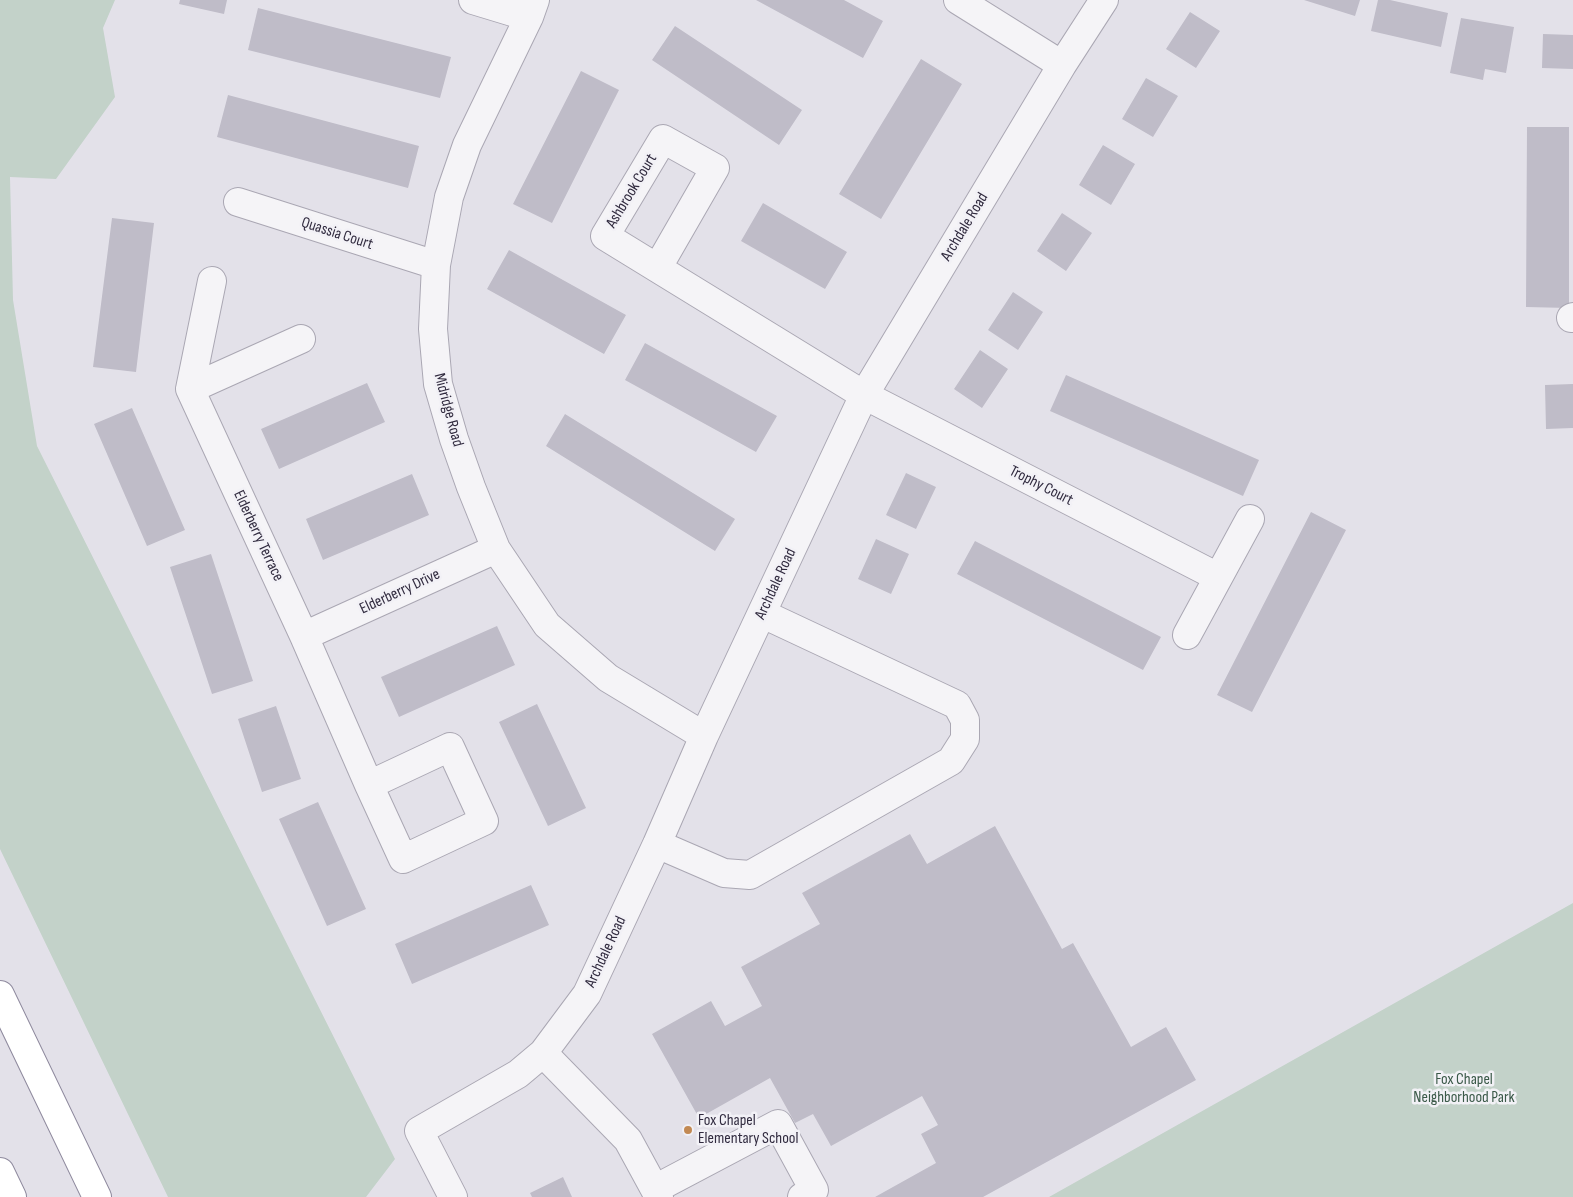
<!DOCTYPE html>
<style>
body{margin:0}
canvas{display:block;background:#e3e1e9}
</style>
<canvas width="1573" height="1197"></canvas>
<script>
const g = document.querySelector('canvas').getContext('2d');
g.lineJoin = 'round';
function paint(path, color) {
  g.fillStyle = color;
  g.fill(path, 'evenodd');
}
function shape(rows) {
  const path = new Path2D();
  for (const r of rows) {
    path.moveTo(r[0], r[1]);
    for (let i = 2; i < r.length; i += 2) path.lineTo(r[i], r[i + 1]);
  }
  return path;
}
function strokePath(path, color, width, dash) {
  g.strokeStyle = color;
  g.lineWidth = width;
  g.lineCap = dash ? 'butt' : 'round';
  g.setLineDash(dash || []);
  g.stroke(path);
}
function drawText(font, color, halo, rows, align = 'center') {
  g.font = font + ' "Sofia Sans Condensed",sans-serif';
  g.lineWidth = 5;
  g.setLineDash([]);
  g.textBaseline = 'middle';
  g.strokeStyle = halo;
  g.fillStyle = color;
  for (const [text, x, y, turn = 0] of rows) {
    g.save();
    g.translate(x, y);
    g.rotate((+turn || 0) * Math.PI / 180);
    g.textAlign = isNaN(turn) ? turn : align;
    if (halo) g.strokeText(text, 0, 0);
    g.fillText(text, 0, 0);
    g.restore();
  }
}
const green = shape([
 [0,0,115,0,103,28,115,97,56,179,10,177,13,300,37,446,395,1159,366,1197,168,1197,0,849],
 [1573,903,1573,1197,1049,1197]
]);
const building = shape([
 [180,0,227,0,224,14,179,4],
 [756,0,844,0,883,21,863,58],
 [1304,0,1360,0,1355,16],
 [1378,0,1390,0,1448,13,1441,47,1371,31],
 [258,8,451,57,440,98,248,50],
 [1190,12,1220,31,1196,68,1166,49],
 [1461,18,1514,27,1506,73,1485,69,1483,80,1450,73],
 [675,26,802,110,779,145,652,60],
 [1543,34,1573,35,1573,69,1542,68],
 [921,59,962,84,881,219,839,194],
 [581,71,619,90,552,223,513,204],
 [1146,78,1178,96,1153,137,1122,119],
 [228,95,419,146,408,188,217,137],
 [1527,127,1569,127,1569,308,1526,307],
 [1103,145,1135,164,1111,205,1079,185],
 [763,203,847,252,825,289,741,241],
 [1062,213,1092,233,1066,271,1037,251],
 [112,218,154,223,136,372,93,367],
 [509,250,626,315,604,354,487,289],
 [1013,292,1043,312,1018,350,988,330],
 [645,343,777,416,756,452,625,380],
 [980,350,1008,369,982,408,954,389],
 [1066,375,1259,460,1243,496,1050,411],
 [367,383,385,422,279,469,261,429],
 [1573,384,1573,428,1546,429,1545,385],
 [132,408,185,530,147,546,94,424],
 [565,414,735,519,715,551,546,446],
 [906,473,936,487,916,529,886,515],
 [412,474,429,515,323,560,306,519],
 [1311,512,1346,530,1252,712,1217,695],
 [876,539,909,554,891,594,858,579],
 [975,541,1161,637,1143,670,957,574],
 [211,554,253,681,212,694,170,567],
 [497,626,515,665,399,717,381,677],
 [537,704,586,808,548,826,499,722],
 [276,706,301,779,262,792,238,719],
 [318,802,366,909,327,926,279,819],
 [995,826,1062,949,1073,943,1131,1047,1166,1027,1196,1080,983,1197,875,1197,936,1163,921,1134,938,1125,922,1096,831,1146,813,1114,795,1123,770,1078,699,1118,652,1034,711,1001,725,1026,762,1006,741,967,820,924,802,893,910,834,927,864],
 [531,885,549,925,412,984,395,944],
 [563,1177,572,1197,532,1197,530,1193]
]);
const minor = shape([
 [473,0,529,17],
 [535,0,529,17,467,145,449,197,436,265,433,329,438,384,454,439,471,487,496,549,547,625,608,678,704,736],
 [958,0,1062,65],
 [238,202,436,265],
 [658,267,715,168,663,139,605,236,864,395,1218,577],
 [212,281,190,389,304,636,369,785,403,859,484,821,450,747,369,785],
 [1571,318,1573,317],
 [190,389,301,339],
 [1187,635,1250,519],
 [304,636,496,549],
 [657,844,724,873,750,875,951,761,965,739,965,720,957,705,763,614],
 [543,1053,628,1140,659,1197],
 [655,1189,778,1124,814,1190,802,1197],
 [453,1197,419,1131,518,1074,543,1053,587,994,657,844,704,736,864,395,1062,65,1104,0]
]);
const highway = shape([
 [0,995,97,1197],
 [0,1172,12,1197]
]);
const markers = [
 [688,1130,5,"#c28953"]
];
const streetNames = [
 ["Ashbrook Court",632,191,-59],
 ["Archdale Road",965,227,-59],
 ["Quassia Court",337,234,18],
 ["Midridge Road",448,410,75],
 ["Trophy Court",1041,486,27],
 ["Elderberry Terrace",258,536,65],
 ["Archdale Road",776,584,-65],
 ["Elderberry Drive",400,592,-25],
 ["Archdale Road",606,952,-65]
];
const parkNames = [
 ["Fox Chapel",1464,1080],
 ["Neighborhood Park",1464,1098]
];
const poiNames = [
 ["Fox Chapel",698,1121],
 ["Elementary School",698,1139]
];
paint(green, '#c3d2c9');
paint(building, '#bfbcc8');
strokePath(minor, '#aaa7b3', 30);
strokePath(highway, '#8f8a9e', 30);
strokePath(minor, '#f5f4f7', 28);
strokePath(highway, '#fff', 28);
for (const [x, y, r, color] of markers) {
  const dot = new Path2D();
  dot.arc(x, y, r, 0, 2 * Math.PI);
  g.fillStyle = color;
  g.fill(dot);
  strokePath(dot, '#f2f1f6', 2);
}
drawText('16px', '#312b3f', '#f2f1f6', streetNames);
drawText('16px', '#3a5948', '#f2f1f6', parkNames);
drawText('16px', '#312b3f', '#f2f1f6', poiNames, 'left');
</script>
